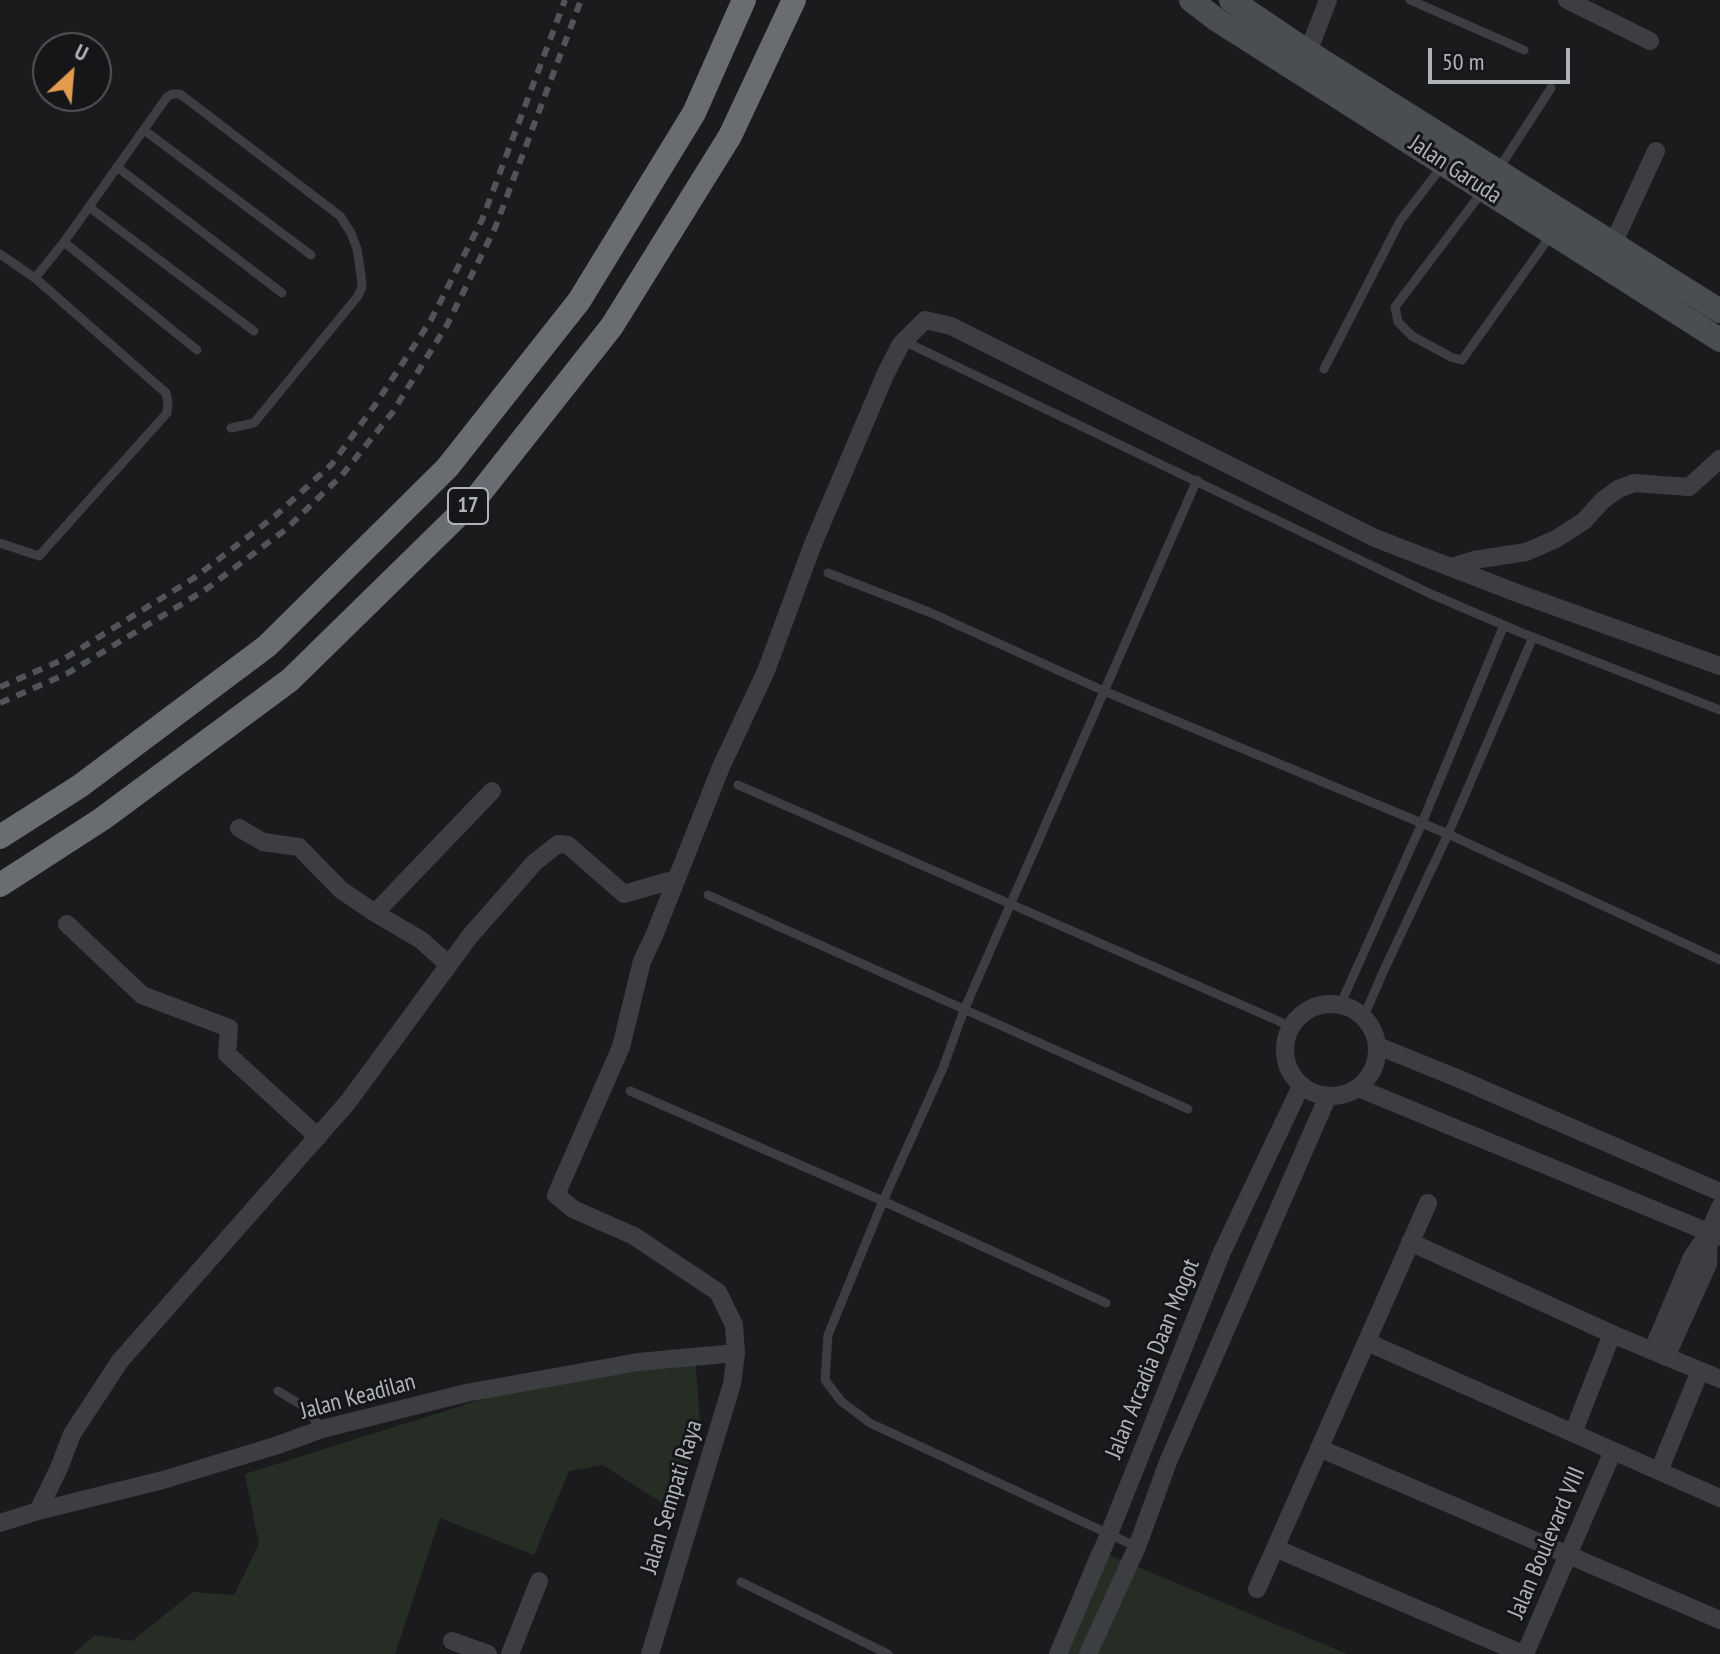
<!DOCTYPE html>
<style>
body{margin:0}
#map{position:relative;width:1720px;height:1654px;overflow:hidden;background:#1b1b1d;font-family:"PT Sans Narrow",sans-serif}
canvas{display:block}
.north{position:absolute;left:32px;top:32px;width:80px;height:80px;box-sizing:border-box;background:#161618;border:2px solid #535559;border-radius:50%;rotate:26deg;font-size:22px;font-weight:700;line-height:32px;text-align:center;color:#afb4bb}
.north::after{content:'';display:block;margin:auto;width:28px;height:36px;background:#e19a4e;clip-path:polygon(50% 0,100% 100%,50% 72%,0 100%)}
.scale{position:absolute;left:1428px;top:48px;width:142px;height:36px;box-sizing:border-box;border:4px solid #afb4bb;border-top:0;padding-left:10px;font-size:24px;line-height:28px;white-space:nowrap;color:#afb4bb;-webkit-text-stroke:6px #161618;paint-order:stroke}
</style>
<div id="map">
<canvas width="1720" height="1654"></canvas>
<div class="north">U</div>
<div class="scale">50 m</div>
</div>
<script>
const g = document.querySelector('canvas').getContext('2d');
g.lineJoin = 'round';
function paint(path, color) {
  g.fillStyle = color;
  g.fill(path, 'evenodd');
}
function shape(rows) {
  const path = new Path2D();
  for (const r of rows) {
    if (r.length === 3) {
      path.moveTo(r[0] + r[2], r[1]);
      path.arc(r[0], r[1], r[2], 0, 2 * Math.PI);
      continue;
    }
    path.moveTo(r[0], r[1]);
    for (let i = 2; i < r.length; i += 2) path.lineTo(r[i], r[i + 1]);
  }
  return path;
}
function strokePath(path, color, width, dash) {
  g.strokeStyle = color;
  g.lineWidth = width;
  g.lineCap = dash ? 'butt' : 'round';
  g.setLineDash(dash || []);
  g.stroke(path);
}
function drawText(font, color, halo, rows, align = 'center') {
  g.font = font + ' "PT Sans Narrow",sans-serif';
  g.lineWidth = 6;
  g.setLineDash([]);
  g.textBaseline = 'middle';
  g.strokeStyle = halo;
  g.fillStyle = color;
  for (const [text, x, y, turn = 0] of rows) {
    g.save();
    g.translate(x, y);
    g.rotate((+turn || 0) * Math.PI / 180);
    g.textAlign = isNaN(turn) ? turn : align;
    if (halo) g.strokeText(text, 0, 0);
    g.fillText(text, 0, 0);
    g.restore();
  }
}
const green = shape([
 [695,1355,700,1421,676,1512,603,1465,569,1471,534,1555,440,1518,395,1654,73,1654,95,1635,132,1641,193,1592,234,1595,259,1544,245,1474,597,1363],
 [1092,1548,1347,1654,1049,1654]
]);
const lane = shape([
 [1410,0,1524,50],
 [144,130,311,255],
 [117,167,282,293],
 [1498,170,1551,88],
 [1482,192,1395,307,1398,322,1412,336,1451,357,1462,360,1551,235],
 [89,207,254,331],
 [64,242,197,350],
 [0,254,35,278,166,393,168,402,167,413,39,556,0,543],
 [35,278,64,242,167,97,172,94,180,94,188,100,340,216,351,233,357,249,361,275,362,287,358,296,254,423,231,428],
 [912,345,1431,594,1522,633,1720,710],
 [1324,369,1400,221,1443,165],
 [828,573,929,612,1104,691,1448,834,1720,960],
 [738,785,1290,1026],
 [708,895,1188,1109],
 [1341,1003,1422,823,1504,625],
 [1364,1016,1384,970,1448,834,1533,637],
 [630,1091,883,1201,1106,1303],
 [278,1391,305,1407,322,1429],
 [1137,1547,870,1423,841,1401,825,1380,828,1335,883,1201,943,1068,964,1010,1197,480],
 [741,1582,888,1654]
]);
const street = shape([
 [1567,0,1650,41],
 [1308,52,1328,0],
 [1613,244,1656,151],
 [1451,567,1474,560,1526,552,1556,539,1584,521,1602,501,1618,489,1634,483,1689,487,1720,459],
 [239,828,263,842,299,847,341,890,375,913,421,940,448,964],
 [375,913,492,791],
 [67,924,142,995,229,1028,227,1054,318,1137],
 [1331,1050,46],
 [1378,1046,1457,1078,1720,1192],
 [1358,1088,1720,1237],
 [1410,1242,1612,1334,1720,1379],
 [1367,1342,1720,1498],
 [1652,1351,1692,1257,1709,1232,1720,1207],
 [1666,1357,1708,1264,1709,1235],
 [1573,1433,1612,1334],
 [1319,1448,1720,1620],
 [1659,1471,1700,1371],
 [38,1511,59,1468,72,1434,120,1361,348,1102,470,936,535,862,558,844,568,845,624,894,676,879],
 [0,1523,38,1511,163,1480,278,1445,322,1429,466,1393,638,1362,736,1353],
 [1275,1548,1523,1654],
 [1257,1589,1428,1203],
 [452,1641,488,1654],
 [510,1654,539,1581],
 [650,1654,732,1384,736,1353,734,1325,718,1292,634,1236,573,1209,556,1195,621,1047,642,961,654,936,721,767,766,671,813,544,886,373,901,344,925,320,951,326,1375,538,1517,593,1720,666],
 [1058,1654,1109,1534,1222,1252,1301,1086],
 [1088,1654,1137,1547,1168,1462,1328,1096],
 [1525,1654,1613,1451]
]);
const secondary = shape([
 [1191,0,1217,20,1720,340],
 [1231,0,1308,52,1720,311]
]);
const highway = shape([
 [0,837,80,786,267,646,447,468,579,301,694,113,744,0],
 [0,885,102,819,290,680,477,497,612,326,730,136,794,0]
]);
const rail = shape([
 [0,687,62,660,194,578,275,516,332,464,375,405,431,320,482,220,565,0],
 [0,703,68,673,205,590,285,530,342,475,392,413,447,325,495,228,581,0]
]);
const shields = [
 [468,506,40]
];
const shieldNames = [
 ["17",468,506]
];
const streetNames = [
 ["Jalan Garuda",1455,170,33],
 ["Jalan Arcadia Daan Mogot",1153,1359,-68],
 ["Jalan Keadilan",358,1397,-15],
 ["Jalan Sempati Raya",672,1497,-73],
 ["Jalan Boulevard VIII",1547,1543,-67]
];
paint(green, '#252d25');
strokePath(lane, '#3c3e42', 9);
strokePath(street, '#3c3e42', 18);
strokePath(secondary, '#4a4d51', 24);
strokePath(highway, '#696d72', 24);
strokePath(rail, '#515458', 6, [10, 8]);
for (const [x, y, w] of shields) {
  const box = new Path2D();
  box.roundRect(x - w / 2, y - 18, w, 36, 6);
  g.fillStyle = '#161618';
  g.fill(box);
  strokePath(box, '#afb4bb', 2);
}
drawText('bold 22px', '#afb4bb', null, shieldNames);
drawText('24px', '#afb4bb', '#161618', streetNames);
</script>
